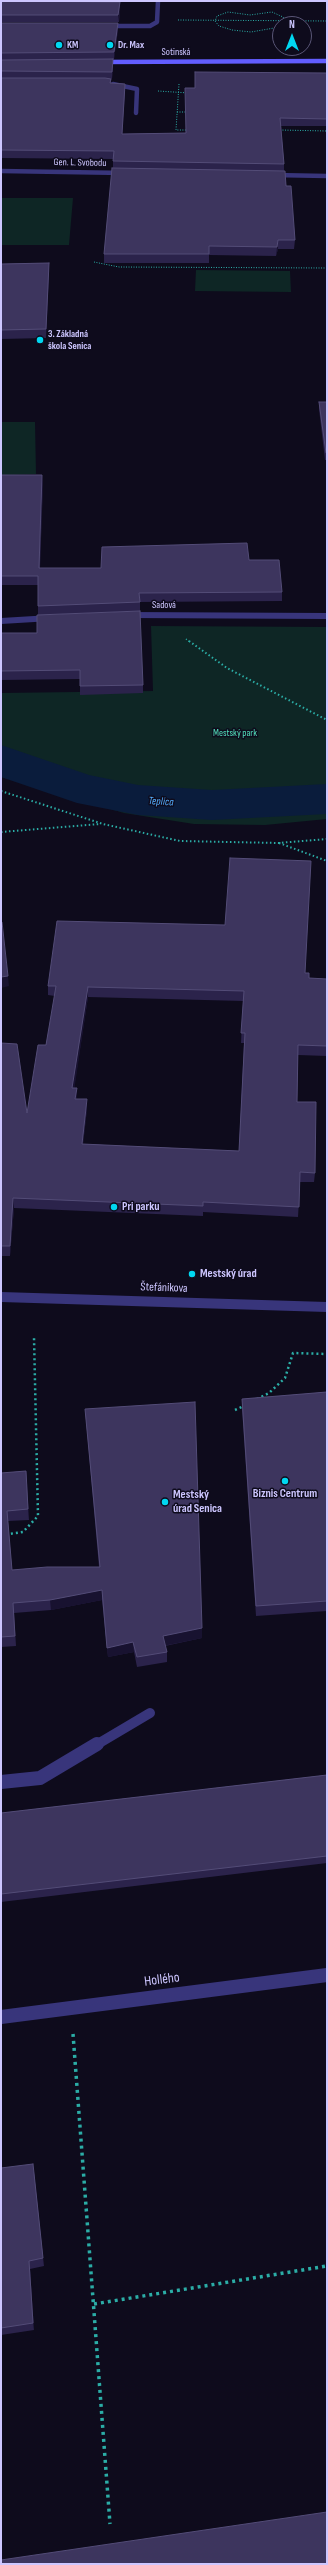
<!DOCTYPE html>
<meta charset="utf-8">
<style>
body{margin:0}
#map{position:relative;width:328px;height:2565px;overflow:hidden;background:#0e0b1c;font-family:"Sofia Sans Condensed",sans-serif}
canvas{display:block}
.frame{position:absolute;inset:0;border:2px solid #cdc6ff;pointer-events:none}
.north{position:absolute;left:272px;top:16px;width:40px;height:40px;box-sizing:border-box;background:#0e0b1c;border:1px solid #5a5677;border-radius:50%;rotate:0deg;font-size:11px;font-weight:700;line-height:16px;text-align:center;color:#cdc6ff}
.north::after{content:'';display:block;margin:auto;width:14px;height:18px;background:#00d7f1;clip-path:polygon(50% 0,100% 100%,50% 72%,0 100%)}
</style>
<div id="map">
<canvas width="328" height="2565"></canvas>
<div class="frame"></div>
<div class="north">N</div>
</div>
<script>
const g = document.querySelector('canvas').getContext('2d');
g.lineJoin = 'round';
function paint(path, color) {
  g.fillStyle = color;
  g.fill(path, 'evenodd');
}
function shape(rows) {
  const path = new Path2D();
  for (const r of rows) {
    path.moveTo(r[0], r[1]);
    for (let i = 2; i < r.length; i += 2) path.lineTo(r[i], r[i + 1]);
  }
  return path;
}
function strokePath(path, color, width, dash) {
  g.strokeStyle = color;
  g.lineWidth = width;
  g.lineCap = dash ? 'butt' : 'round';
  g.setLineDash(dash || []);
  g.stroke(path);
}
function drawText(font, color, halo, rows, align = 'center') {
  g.font = font + ' "Sofia Sans Condensed",sans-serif';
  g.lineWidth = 3;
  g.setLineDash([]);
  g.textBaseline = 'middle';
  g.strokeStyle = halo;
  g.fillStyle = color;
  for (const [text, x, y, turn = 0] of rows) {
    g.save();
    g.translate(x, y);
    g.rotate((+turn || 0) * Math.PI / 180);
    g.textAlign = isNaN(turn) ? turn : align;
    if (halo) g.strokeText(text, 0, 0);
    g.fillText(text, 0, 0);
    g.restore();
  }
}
const green = shape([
 [1,198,73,198,69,245,1,245],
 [196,270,290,271,291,292,195,291],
 [1,422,35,422,36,474,1,475],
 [151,626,327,627,327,819,265,825,194,824,124,813,1,777,1,693,153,691]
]);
const river = shape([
 [1,745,89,775,138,785,212,790,327,784,327,814,212,820,138,815,77,803,1,777,1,745]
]);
const pathFar4 = shape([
 [178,20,327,21],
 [280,27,251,32,232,30,219,26,215,21,217,16,228,12,250,15,272,12,283,17,286,21,284,24],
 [179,84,176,130,189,130],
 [158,91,189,93],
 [177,112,189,112],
 [280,130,327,131],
 [94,262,119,267,327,268]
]);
const pathFar3 = shape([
 [186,639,190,642]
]);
const pathFar2 = shape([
 [189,641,227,668,327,720],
 [1,791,103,824,180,841,278,843,327,839],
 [1,832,100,824],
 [279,843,327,861]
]);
const pathFar1 = shape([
 [257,1399,269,1393,285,1378,293,1353,327,1354],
 [235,1410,244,1406],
 [1,1535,23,1532,38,1516,34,1337]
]);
const path = shape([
 [73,2034,110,2524],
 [94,2304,327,2266]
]);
const serviceFar1 = shape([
 [96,1745,150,1713]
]);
const service = shape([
 [1,1782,40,1778,97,1744]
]);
const minorFar2 = shape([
 [105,26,150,26,157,22,158,1],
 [113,84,137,89,136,113],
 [1,171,125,173],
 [273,175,327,176]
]);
const minorFar1 = shape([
 [127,615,327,616],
 [1,621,51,618]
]);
const minor = shape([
 [1,2017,327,1975]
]);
const tertiary = shape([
 [1,1297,327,1307]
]);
const secondary = shape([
 [101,62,327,61]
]);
const wall = shape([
 [1,1,120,2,120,9,119,22,1,22],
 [1,23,118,30,114,59,1,60],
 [113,59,113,67,112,79,111,79,111,83,125,84,125,91,122,134,186,133,195,88,327,73,327,126,281,126,284,164,284,171,295,240,294,249,278,249,276,256,209,255,209,263,104,263,104,254,113,168,113,159,1,158,1,60],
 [49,263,49,272,46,338,1,339,1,264],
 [319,402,327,402,327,460,325,460,319,409],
 [1,475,43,483,40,568,101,568,249,560,282,592,282,601,140,602,140,611,38,615,38,585,1,585],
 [1,633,143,685,143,693,80,695,80,679,1,680],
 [305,973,309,978,327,979,327,1056,298,1055,297,1102,315,1173,314,1182,300,1182,298,1217,203,1212,203,1216,14,1208,10,1256,1,1256,1,1043,27,1113,46,1045,55,996,48,995,48,986],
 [88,997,243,1001,241,1043,244,1043,239,1151,83,1144,87,1109,77,1099,74,1088],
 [327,1392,327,1611,256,1616,242,1409,242,1399],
 [85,1409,202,1638,165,1646,167,1652,167,1662,137,1667,134,1652,108,1657,102,1600,51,1610,14,1613,16,1646,1,1647,1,1473,26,1471,29,1520,8,1521,12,1570,99,1567],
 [327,1775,327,1863,1,1902,1,1813],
 [1,2168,34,2172,44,2266,30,2269,34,2330,1,2335]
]);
const shadedWall = shape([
 [120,2,120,9,119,22,118,15],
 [118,23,118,30,114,59,114,52],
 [113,59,113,67,112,79,112,72],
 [125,84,125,91,122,141,122,134],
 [278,240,278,249,276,256,277,247],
 [49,263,49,272,46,338,46,329],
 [42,475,43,483,39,577,39,568],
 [8,976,9,986,1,988,1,977],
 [88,987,88,997,73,1098,72,1088],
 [77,1088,77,1098,76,1109,75,1099],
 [87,1099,87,1109,82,1154,82,1144],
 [13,1198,14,1208,10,1256,10,1246],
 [26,1471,27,1482,29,1520,28,1509],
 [102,1590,102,1600,51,1610,50,1600],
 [202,1628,202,1638,163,1646,163,1636],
 [133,1642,134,1652,108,1657,107,1648],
 [33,2164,34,2172,44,2266,43,2258],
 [29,2261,30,2269,34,2330,33,2323]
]);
const building = shape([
 [1,1,120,2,118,15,1,15,1,1],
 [1,23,118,23,114,52,1,53,1,23],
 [113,59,112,72,1,71,1,60,113,59],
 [195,72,327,73,327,119,280,118,284,164,113,161,114,151,1,150,1,78,105,78,111,79,110,83,125,84,122,134,186,133,185,88,195,88,195,72],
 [112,168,285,171,286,186,291,186,295,240,278,240,277,247,209,246,209,254,104,254,112,168],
 [49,263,46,329,1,330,1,264,49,263],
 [319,402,327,402,327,453,326,453,319,402],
 [1,475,42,475,39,568,101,568,102,547,247,543,249,560,279,560,282,592,139,593,140,602,38,606,38,576,1,576,1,475],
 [140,611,143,685,80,686,80,670,1,671,1,633,37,633,37,615,140,611],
 [230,858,311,861,305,973,309,973,309,978,327,979,327,1046,298,1045,297,1102,316,1102,315,1173,300,1172,299,1207,203,1202,203,1206,13,1198,10,1246,1,1246,1,1043,17,1044,27,1113,38,1045,46,1045,56,986,48,986,57,921,225,925,230,858],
 [88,987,244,991,241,1033,245,1033,239,1151,82,1144,87,1099,75,1099,77,1088,72,1088,88,987],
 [1,922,2,922,8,976,1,977,1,922],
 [327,1392,327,1601,256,1606,242,1399,327,1392],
 [195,1402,202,1628,163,1636,167,1652,137,1657,133,1642,107,1648,102,1590,50,1600,13,1603,15,1636,1,1637,1,1473,26,1471,28,1509,7,1511,12,1570,47,1567,100,1567,85,1409,195,1402],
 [327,1775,327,1856,1,1894,1,1813,327,1775],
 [33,2164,43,2258,29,2261,33,2323,1,2328,1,2168,33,2164],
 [327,2512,327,2564,1,2564,1,2560,327,2512]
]);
const markers = [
 [59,45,4,"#00d7f1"],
 [110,45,4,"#00d7f1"],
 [40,340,4,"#00d7f1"],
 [114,1207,4,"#00d7f1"],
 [192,1274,4,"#00d7f1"],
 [285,1481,4,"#00d7f1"],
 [165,1502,4,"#00d7f1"]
];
const farPoinames = [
 ["KM",67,45],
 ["Dr. Max",118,45],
 ["3. Základná",48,334],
 ["škola Senica",48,346]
];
const farStreetnames = [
 ["Sotinská",176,52],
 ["Gen. L. Svobodu",80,163,1],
 ["Sadová",164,605]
];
const farParknames = [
 ["Mestský park",235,733]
];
const farWaternames = [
 ["Teplica",161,802,3]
];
const poiNames = [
 ["Pri parku",122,1207],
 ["Mestský úrad",200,1274],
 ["Biznis Centrum",285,1494,"center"],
 ["Mestský",173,1495],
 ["úrad Senica",173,1509]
];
const streetNames = [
 ["Štefánikova",164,1288,2]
];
const nearStreetnames = [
 ["Hollého",162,1980,-7]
];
paint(green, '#0e2625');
paint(river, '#0a1c3c');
strokePath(pathFar4, '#2bada6', 1, [1, 1.5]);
strokePath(pathFar3, '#2bada6', 1.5, [1, 2]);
strokePath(pathFar2, '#2bada6', 2, [1.5, 2.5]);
strokePath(pathFar1, '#2bada6', 2.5, [2, 3]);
strokePath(path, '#2bada6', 3.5, [3, 4]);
strokePath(serviceFar1, '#38357b', 10);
strokePath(service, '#38357b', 14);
strokePath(minorFar2, '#38357b', 4.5);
strokePath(minorFar1, '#38357b', 6);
strokePath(minor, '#38357b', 14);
strokePath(tertiary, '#38357b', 10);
strokePath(secondary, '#625dff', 4.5);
paint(wall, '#2b234b');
paint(shadedWall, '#181230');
paint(building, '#3d355e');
strokePath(building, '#534c77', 1);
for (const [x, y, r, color] of markers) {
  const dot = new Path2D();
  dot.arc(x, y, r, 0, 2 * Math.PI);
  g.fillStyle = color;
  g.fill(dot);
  strokePath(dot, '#0e0b1c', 1.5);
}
drawText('bold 10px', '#cdc6ff', '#0e0b1c', farPoinames, 'left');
drawText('10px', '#cdc6ff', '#0e0b1c', farStreetnames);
drawText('10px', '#52dfbc', '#0e0b1c', farParknames);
drawText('italic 11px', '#54afff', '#0e0b1c', farWaternames);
drawText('bold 12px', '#cdc6ff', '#0e0b1c', poiNames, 'left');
drawText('12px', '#cdc6ff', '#0e0b1c', streetNames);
drawText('14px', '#cdc6ff', '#0e0b1c', nearStreetnames);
</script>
